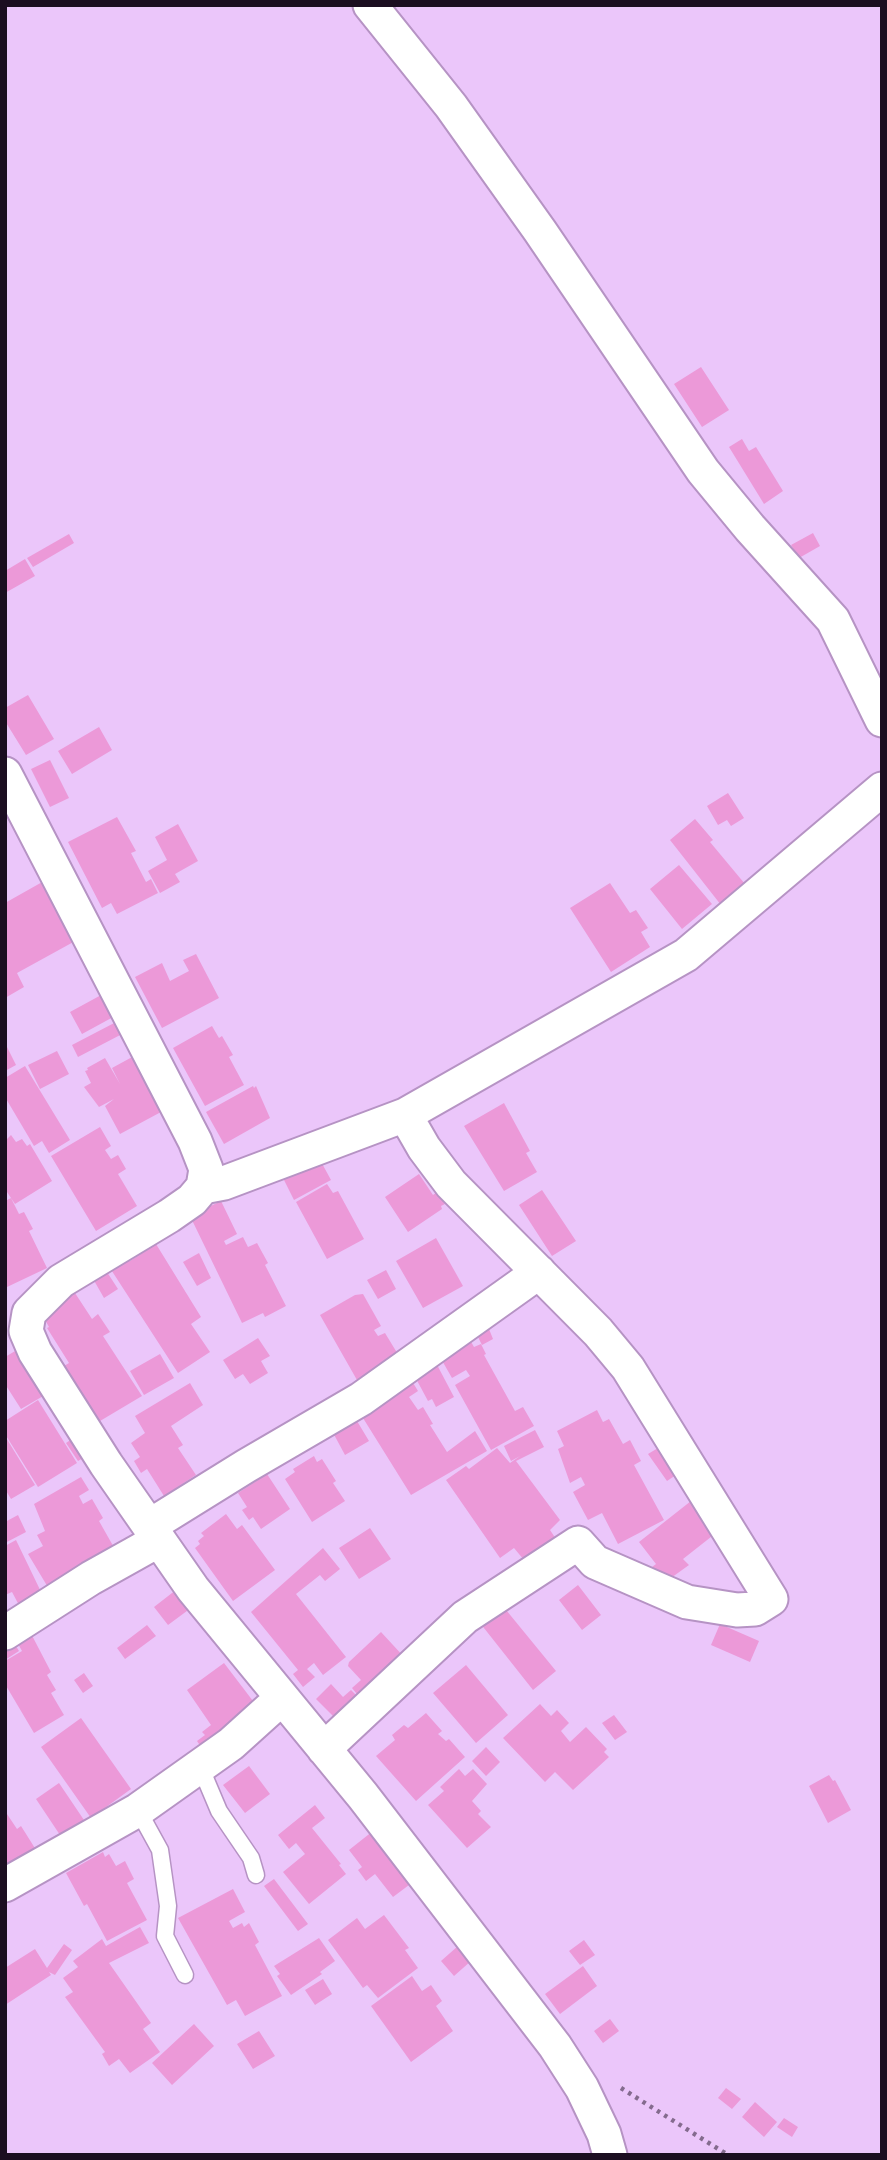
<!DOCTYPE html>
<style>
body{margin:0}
#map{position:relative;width:887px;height:2160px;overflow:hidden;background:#ebc6fa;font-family:Figtree,sans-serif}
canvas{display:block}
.frame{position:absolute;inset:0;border:7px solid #1b0e20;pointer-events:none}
</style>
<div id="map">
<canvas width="887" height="2160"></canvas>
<div class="frame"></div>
</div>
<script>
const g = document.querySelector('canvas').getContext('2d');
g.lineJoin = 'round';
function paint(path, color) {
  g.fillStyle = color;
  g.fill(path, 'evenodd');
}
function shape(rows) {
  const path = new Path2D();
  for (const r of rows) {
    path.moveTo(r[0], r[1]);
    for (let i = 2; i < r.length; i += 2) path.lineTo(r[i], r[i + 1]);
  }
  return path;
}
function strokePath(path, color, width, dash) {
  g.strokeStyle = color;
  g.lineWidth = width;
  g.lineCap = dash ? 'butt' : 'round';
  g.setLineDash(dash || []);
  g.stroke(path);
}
const building = shape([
 [701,367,729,410,702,427,674,384],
 [742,439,749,451,756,447,783,491,764,504,729,447],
 [813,533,820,546,799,558,791,545],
 [69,534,74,543,33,567,27,558],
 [25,559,35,576,5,593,5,571],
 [28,695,54,739,26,755,5,721,5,708],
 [99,727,112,750,72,774,58,751],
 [50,760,69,798,50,807,31,769],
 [728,793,744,818,731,826,727,820,718,825,707,806],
 [117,817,136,851,131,853,146,882,151,879,158,893,117,914,111,903,102,908,68,842],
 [695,819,713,840,710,842,745,884,721,905,670,840],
 [178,824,198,861,175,874,180,882,160,893,148,871,167,860,155,837],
 [679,865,712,904,682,929,650,889],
 [44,881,77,940,17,973,24,987,5,998,5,903],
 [610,883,630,913,636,910,648,928,641,932,650,947,611,972,570,908],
 [196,954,219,998,162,1028,135,977,162,963,170,981,189,971,183,960],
 [103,994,115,1016,82,1034,70,1012],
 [118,1021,124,1033,78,1057,72,1045],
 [212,1026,219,1038,222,1036,233,1055,229,1057,244,1085,205,1106,173,1048],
 [5,1043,16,1065,5,1071],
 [57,1051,69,1074,40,1089,28,1065],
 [134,1056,161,1112,120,1134,105,1106,114,1099,99,1107,84,1087,91,1083,85,1071,88,1070,87,1068,105,1058,120,1084,112,1068],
 [25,1066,70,1140,49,1153,42,1141,34,1146,5,1097,5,1078],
 [253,1086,254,1088,256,1086,270,1118,224,1144,206,1112],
 [504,1103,530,1151,526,1153,537,1172,504,1191,464,1126],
 [100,1127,111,1146,105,1150,111,1159,118,1155,126,1169,118,1174,137,1206,96,1231,51,1156],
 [11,1135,16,1142,22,1139,27,1146,30,1144,52,1181,15,1204,5,1189,5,1141],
 [319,1158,331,1180,294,1200,283,1178],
 [419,1174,433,1195,437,1192,445,1204,441,1206,442,1209,408,1232,385,1197],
 [327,1184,333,1193,338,1191,364,1239,327,1259,296,1202],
 [542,1190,576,1241,552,1256,519,1205],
 [11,1198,19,1214,24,1212,33,1229,29,1231,47,1268,7,1287,5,1201],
 [221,1201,237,1234,224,1241,226,1245,243,1237,248,1247,257,1243,268,1263,265,1265,286,1306,265,1317,263,1313,242,1323,190,1216],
 [436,1238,463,1286,423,1308,396,1261],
 [156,1244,201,1317,191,1324,210,1352,178,1373,108,1265,126,1255,130,1261],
 [199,1253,211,1278,197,1286,183,1262],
 [105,1269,118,1289,104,1298,92,1277],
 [386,1270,396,1289,378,1299,367,1280],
 [75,1293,92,1319,98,1314,110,1332,103,1336,142,1396,100,1421,64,1366,69,1363,47,1328,49,1327,44,1318,50,1309],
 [363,1294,381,1326,374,1330,378,1336,385,1333,399,1356,357,1380,320,1315,355,1295],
 [489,1329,493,1339,482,1345,477,1335],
 [258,1338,270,1356,261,1361,268,1373,250,1384,243,1374,235,1379,223,1360],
 [470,1340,474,1347,481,1344,486,1354,484,1355,515,1411,523,1407,534,1426,491,1450,455,1385,470,1376,466,1370,452,1378,440,1357],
 [22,1347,50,1392,21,1409,5,1384,5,1357],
 [160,1354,174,1378,144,1395,130,1371],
 [435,1361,454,1397,436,1407,432,1399,428,1401,413,1373],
 [410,1378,418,1391,409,1397,418,1410,423,1407,433,1424,430,1425,447,1452,475,1431,487,1451,411,1495,358,1410],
 [190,1383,203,1405,171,1426,183,1445,178,1448,196,1475,164,1496,147,1469,141,1473,134,1461,140,1457,131,1443,145,1433,135,1416],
 [38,1400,77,1463,38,1487,5,1434,5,1421],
 [597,1410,603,1422,609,1419,623,1444,630,1440,641,1461,634,1465,664,1520,618,1544,602,1513,588,1520,573,1492,585,1485,581,1477,570,1483,558,1449,564,1446,557,1431],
 [354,1416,369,1441,345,1455,331,1429],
 [535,1430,544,1447,516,1461,560,1520,550,1530,560,1545,529,1566,514,1548,500,1558,446,1480,466,1466,469,1469,497,1448,510,1463,520,1456,511,1461,504,1446],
 [78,1435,90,1454,78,1461,66,1443],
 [5,1436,35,1485,11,1499,5,1489],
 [663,1445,679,1473,667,1481,648,1454],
 [314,1456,317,1462,322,1459,336,1481,333,1483,345,1501,312,1522,285,1479,295,1472,293,1469],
 [267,1474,290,1509,261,1529,253,1517,249,1520,242,1510,247,1507,238,1493],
 [81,1477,89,1490,79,1496,83,1504,92,1499,103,1518,99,1521,116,1551,49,1589,28,1554,43,1546,37,1535,45,1531,34,1504],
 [691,1501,716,1533,683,1559,689,1565,664,1583,652,1567,656,1564,639,1542],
 [226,1514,237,1529,242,1525,275,1570,233,1601,195,1548,200,1544,198,1541,204,1536,201,1533],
 [18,1515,26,1532,5,1543,5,1522],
 [370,1528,391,1559,359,1579,339,1548],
 [16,1540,43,1596,20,1607,12,1592,5,1595,5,1546],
 [323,1548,340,1569,325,1581,320,1575,296,1594,346,1657,323,1675,314,1663,307,1669,315,1677,303,1687,293,1674,298,1670,251,1612],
 [578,1585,601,1615,582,1630,559,1600],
 [181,1586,195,1605,168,1625,154,1607],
 [502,1605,556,1671,533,1690,480,1623],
 [26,1624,51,1672,47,1675,56,1690,51,1693,64,1715,34,1733,5,1684,5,1661,22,1651,12,1633],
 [720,1624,759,1641,750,1662,711,1645],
 [147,1625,156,1636,125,1659,117,1648],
 [381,1632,405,1658,361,1699,352,1688,361,1680,348,1666,349,1662],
 [9,1635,19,1651,5,1660,5,1637],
 [224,1663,256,1705,201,1747,197,1741,205,1735,202,1732,211,1725,187,1690],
 [466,1665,508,1715,476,1743,433,1693],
 [84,1673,93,1686,83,1693,74,1680],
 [331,1684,343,1697,351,1690,359,1698,336,1719,316,1699],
 [540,1704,551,1716,557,1710,569,1723,561,1731,570,1742,586,1727,607,1749,604,1752,609,1757,573,1790,555,1772,545,1782,503,1738],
 [426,1713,442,1731,438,1734,446,1741,449,1739,465,1757,416,1801,376,1756,395,1740,392,1735,404,1725,408,1728],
 [614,1715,627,1732,615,1740,602,1723],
 [81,1718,131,1789,91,1818,41,1747],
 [486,1747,500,1762,486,1776,472,1761],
 [249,1766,270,1794,245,1813,223,1785],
 [459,1769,465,1776,473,1769,487,1784,472,1801,481,1811,478,1814,491,1827,467,1848,428,1805,444,1791,440,1787],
 [829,1775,833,1781,835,1780,851,1810,828,1823,809,1786],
 [59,1783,86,1823,62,1838,36,1799],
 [315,1805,325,1818,312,1828,341,1864,339,1865,346,1874,309,1904,283,1872,305,1854,296,1843,289,1849,278,1835],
 [5,1811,17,1829,21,1826,38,1853,5,1874],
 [373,1831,413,1882,393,1897,375,1874,366,1881,358,1870,362,1867,349,1850],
 [103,1852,105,1857,109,1854,116,1866,125,1861,134,1879,127,1883,147,1920,107,1941,87,1904,84,1906,66,1873],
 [274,1879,308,1924,298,1931,264,1886],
 [233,1889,245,1912,229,1921,233,1928,242,1923,244,1927,249,1923,259,1942,255,1945,282,1996,245,2016,236,2000,227,2005,178,1918],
 [384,1915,409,1948,405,1950,418,1968,378,1998,367,1985,363,1988,328,1940,357,1918,365,1929],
 [140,1927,149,1943,109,1963,151,2023,143,2029,160,2052,130,2073,119,2059,109,2066,102,2054,105,2052,65,1997,73,1992,63,1978,78,1967,73,1961,102,1939,106,1946],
 [319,1938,335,1961,320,1972,322,1974,291,1995,277,1976,280,1974,274,1966],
 [584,1940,595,1955,580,1965,569,1951],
 [64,1944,72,1950,55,1975,49,1972,51,1975,5,2005,5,1968,35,1949,47,1968],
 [458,1946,471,1961,454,1976,441,1961],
 [583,1966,597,1986,560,2014,545,1994],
 [412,1976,422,1991,431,1985,442,2001,436,2006,453,2031,411,2062,371,2006],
 [323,1979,332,1994,315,2005,305,1990],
 [610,2019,619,2031,603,2043,594,2031],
 [194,2024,214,2046,172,2085,152,2063],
 [259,2031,275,2056,253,2069,237,2044],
 [726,2088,741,2099,732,2109,718,2098],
 [755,2102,777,2122,764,2137,742,2117],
 [784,2118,798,2127,792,2137,777,2127]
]);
const path = shape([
 [621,2088,728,2155]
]);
const lane = shape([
 [200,1766,219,1811,251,1858,256,1875],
 [138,1810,160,1850,168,1906,165,1936,185,1975]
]);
const street = shape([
 [370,5,451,106,540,231,703,471,750,528,833,620,882,720],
 [5,774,195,1141,206,1169,203,1187,192,1200,169,1216,61,1281,29,1313,26,1331,35,1352,106,1464,193,1589,363,1796,555,2046,582,2088,604,2134,610,2155],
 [203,1187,224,1183,405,1115,686,955,882,789],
 [151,1525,246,1466,361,1399,539,1272],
 [5,1633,91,1578,159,1540],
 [324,1749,465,1617,578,1543,595,1562,687,1602,737,1610,755,1609,771,1599,628,1368,598,1332,451,1184,424,1148,405,1115],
 [5,1885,138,1810,231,1744,282,1698]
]);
paint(building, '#ec99d8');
strokePath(lane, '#b693c4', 19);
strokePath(street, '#b693c4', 37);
strokePath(path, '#846b8e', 4.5, [3.5, 5]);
strokePath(lane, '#fff', 16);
strokePath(street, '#fff', 33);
</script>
